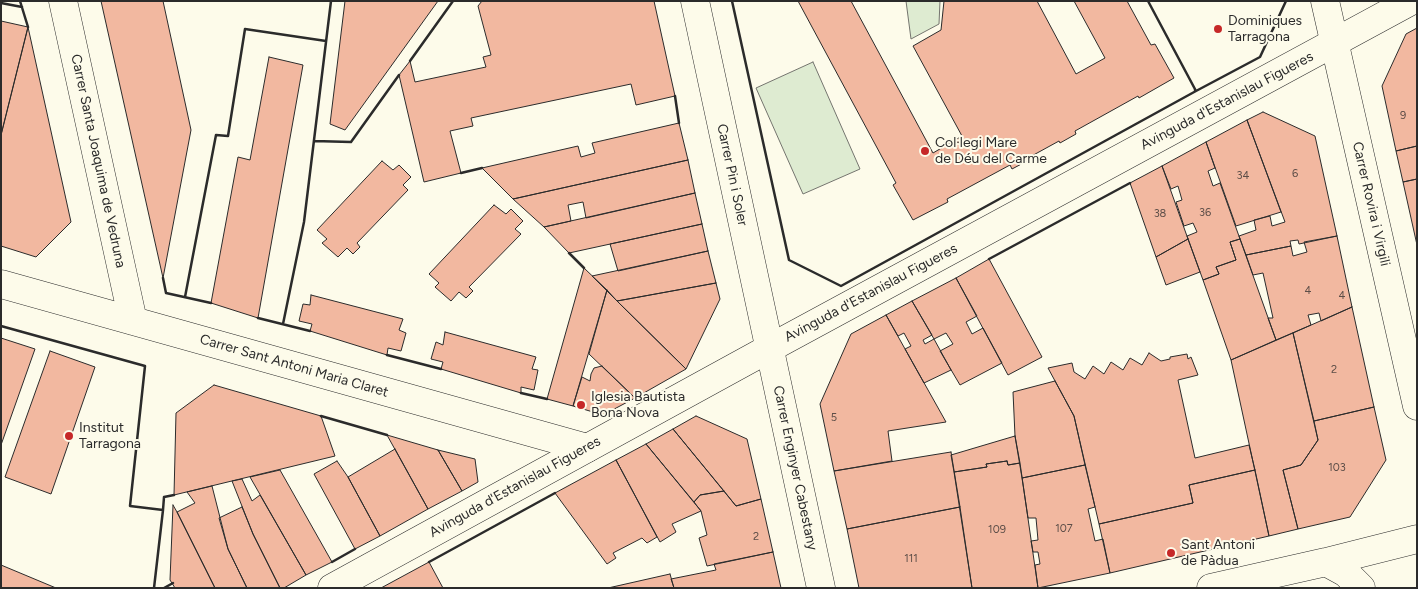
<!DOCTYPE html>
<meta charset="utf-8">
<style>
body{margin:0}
#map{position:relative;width:1418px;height:589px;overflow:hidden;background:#fdfbea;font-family:Figtree,sans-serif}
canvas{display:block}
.frame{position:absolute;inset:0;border:2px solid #2b2b2b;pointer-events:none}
</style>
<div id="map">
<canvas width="1418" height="589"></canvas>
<div class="frame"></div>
</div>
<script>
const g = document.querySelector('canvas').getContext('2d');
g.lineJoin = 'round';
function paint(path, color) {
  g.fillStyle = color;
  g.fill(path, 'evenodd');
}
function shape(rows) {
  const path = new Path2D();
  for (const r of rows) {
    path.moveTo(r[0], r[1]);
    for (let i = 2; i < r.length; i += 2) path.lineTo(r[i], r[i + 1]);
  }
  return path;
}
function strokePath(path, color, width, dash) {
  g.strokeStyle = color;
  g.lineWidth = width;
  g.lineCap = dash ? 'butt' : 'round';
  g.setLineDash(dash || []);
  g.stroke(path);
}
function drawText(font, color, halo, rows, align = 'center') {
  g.font = font + ' Figtree,sans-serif';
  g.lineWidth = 4;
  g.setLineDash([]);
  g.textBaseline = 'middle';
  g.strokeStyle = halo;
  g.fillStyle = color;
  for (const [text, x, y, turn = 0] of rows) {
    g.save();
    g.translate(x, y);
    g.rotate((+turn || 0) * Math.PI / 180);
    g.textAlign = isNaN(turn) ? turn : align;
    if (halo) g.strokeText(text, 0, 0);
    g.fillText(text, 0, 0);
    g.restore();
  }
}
const green = shape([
 [906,1,940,1,939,24,911,39,906,1],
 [813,62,860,169,803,194,756,88,813,62]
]);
const building = shape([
 [101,1,163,1,191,130,163,278,101,1],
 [345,1,438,1,345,130,330,124,345,1],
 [482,1,654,1,675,96,636,105,631,84,471,118,473,126,450,131,461,173,424,182,399,75,410,61,415,82,486,67,483,57,491,55,478,6,482,1],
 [798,1,851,1,933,153,962,136,913,46,941,30,944,1,1037,1,1076,74,1105,58,1074,1,1127,1,1151,45,1155,44,1174,78,1139,98,1138,96,1075,131,1076,134,1060,143,1059,141,1028,158,1029,160,1012,169,1010,165,947,199,948,202,913,220,893,185,896,183,798,1],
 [1,21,28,27,1,135,1,21],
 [28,27,71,222,36,257,1,246,1,135,28,27],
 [1417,28,1417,146,1396,151,1382,86,1406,34,1417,28],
 [269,57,303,65,258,318,211,303,238,157,250,160,269,57],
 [1263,112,1315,136,1337,236,1299,244,1298,240,1290,241,1291,246,1246,255,1239,236,1256,230,1254,220,1270,216,1272,226,1285,222,1247,120,1263,112],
 [1247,120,1281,212,1236,226,1206,142,1247,120],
 [679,123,688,160,513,199,482,168,578,146,581,157,595,153,592,143,679,123],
 [1206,142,1215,168,1208,171,1213,186,1220,183,1240,239,1230,242,1236,260,1216,267,1219,274,1203,280,1187,236,1197,232,1193,223,1184,226,1176,202,1182,200,1178,186,1171,189,1162,166,1206,142],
 [1417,146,1417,179,1403,182,1396,151,1417,146],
 [688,160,695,193,586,218,583,202,568,205,571,221,544,227,513,199,688,160],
 [382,161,393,170,399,165,411,177,403,185,408,190,357,243,360,247,353,254,347,248,338,257,322,243,327,239,317,230,382,161],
 [1162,166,1188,239,1156,257,1130,183,1162,166],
 [1417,179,1417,245,1403,182,1417,179],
 [695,193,702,224,569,253,544,227,695,193],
 [494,205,506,214,511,209,523,221,515,229,521,234,469,287,473,291,466,298,459,292,451,301,435,287,439,283,429,274,494,205],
 [702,224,708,251,618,271,610,244,702,224],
 [1337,236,1352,307,1321,321,1319,313,1308,315,1311,325,1276,340,1268,318,1273,318,1263,273,1253,275,1246,255,1291,246,1293,256,1307,252,1304,242,1337,236],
 [1188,239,1200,272,1166,285,1156,257,1188,239],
 [1240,239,1276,340,1231,360,1203,280,1219,274,1216,267,1236,260,1230,242,1240,239],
 [708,251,716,283,617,301,592,276,708,251],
 [989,259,1042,357,1008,375,956,278,989,259],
 [584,268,607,290,573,406,547,399,584,268],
 [956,278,977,316,966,322,972,334,983,328,1002,363,960,385,940,351,953,344,946,333,934,339,912,301,956,278],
 [716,283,720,299,686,369,617,301,716,283],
 [607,290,617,301,686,369,635,398,589,354,607,290],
 [311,295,403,319,399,330,406,333,401,351,388,348,387,355,310,331,312,324,299,321,303,304,310,305,311,295],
 [912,301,932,335,923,340,925,344,934,339,951,370,924,383,905,349,911,346,904,333,898,336,886,315,912,301],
 [1352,307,1374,407,1314,421,1293,333,1352,307],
 [886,315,946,422,888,431,892,461,834,471,820,404,851,334,886,315],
 [445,332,536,357,532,369,538,370,534,390,521,387,521,393,441,369,443,362,431,359,436,342,443,345,445,332],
 [1293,333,1318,440,1301,465,1283,470,1298,529,1269,536,1231,360,1293,333],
 [1,338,35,349,1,445,1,338],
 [50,351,95,367,51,494,5,477,50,351],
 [1149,353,1161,361,1170,359,1170,357,1187,354,1188,359,1191,357,1198,375,1178,380,1195,458,1249,445,1255,470,1189,485,1193,503,1099,524,1074,416,1048,368,1072,363,1074,372,1085,379,1093,366,1104,374,1111,362,1123,370,1130,358,1142,365,1149,353],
 [602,366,635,398,603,415,573,406,582,377,590,381,591,374,594,368,602,366],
 [1055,381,1074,416,1085,465,1022,478,1015,436,1013,392,1055,381],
 [214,385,321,416,335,456,174,495,176,413,214,385],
 [1374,407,1386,460,1350,517,1298,529,1283,470,1301,465,1318,440,1314,421,1374,407],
 [696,416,747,439,761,499,736,506,673,429,696,416],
 [673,429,724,491,700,495,694,502,646,444,673,429],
 [387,435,438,450,462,491,428,509,387,435],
 [1015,436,1020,463,1008,465,1007,461,986,464,987,467,954,472,951,455,1015,436],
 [646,444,701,511,672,524,676,532,660,542,616,460,646,444],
 [395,449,428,509,380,536,348,477,395,449],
 [438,450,475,459,478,482,462,491,438,450],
 [951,452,960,507,847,529,834,471,951,452],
 [616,460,657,537,647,543,642,538,613,553,616,558,607,564,555,493,616,460],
 [337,461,348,477,380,536,355,549,314,474,337,461],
 [1007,461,1008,465,1020,463,1038,588,972,588,954,472,987,467,986,464,1007,461],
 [1085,465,1095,507,1088,509,1095,541,1103,539,1110,573,1038,588,1035,565,1040,564,1038,552,1033,552,1031,541,1038,540,1036,518,1028,518,1022,478,1085,465],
 [280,470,332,562,306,575,250,477,280,470],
 [1255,470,1269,536,1110,573,1099,524,1193,503,1189,485,1255,470],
 [242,479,252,501,260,495,306,575,284,588,280,588,253,534,232,481,242,479],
 [212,486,228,549,247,588,215,588,177,512,195,503,187,492,212,486],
 [724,491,736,506,761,499,773,552,707,566,699,538,707,535,701,511,694,502,700,495,724,491],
 [173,505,177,512,215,588,175,588,170,580,173,505],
 [242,507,253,534,280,588,247,588,228,549,219,518,242,507],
 [960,507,972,588,859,588,847,529,960,507],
 [773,552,781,588,674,588,671,579,716,570,714,564,773,552],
 [429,562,443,588,381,588,429,562],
 [1,565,56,588,1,588,1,565],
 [670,574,674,588,608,588,670,574]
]);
const minor = shape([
 [63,1,133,321],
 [695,1,821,588],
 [1325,1,1417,406],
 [1,284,587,448],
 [1326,562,1346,573,1361,588],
 [1211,588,1326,562,1417,539]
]);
const secondary = shape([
 [332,588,770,348,1411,1]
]);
const wall = shape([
 [20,1,28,27],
 [732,1,789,260,841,286,1196,91,1148,1],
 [1,3,22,7],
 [410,61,453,1],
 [1195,90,1196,91,1260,57,1286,1],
 [675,96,679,123],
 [314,141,351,142,399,75],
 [461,173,482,168],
 [569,253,584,268],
 [989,259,1130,183],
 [163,278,166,293,211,303],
 [185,297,216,135,228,136,245,29,326,41],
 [258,318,310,331],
 [283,324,304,222,331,1],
 [1,326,145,366,130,506,163,510,154,588],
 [387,355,441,369],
 [521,393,547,399],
 [321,416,387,435],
 [163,510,164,497,174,495],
 [332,562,355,549],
 [429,562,555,493],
 [164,588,173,583]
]);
const markers = [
 [1218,29,5,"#c62828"],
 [925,151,5,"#c62828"],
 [581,405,5,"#c62828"],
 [69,436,5,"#c62828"],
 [1171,553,5,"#c62828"]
];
const numberNames = [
 ["9",1403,116],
 ["6",1295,174],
 ["34",1243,176],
 ["36",1205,213],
 ["38",1160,214],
 ["4",1308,291],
 ["4",1342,296],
 ["2",1334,370],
 ["5",834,418],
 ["103",1337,468],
 ["107",1064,529],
 ["109",997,530],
 ["2",756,537],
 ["111",911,559]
];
const poiNames = [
 ["Dominiques",1228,21],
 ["Tarragona",1228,37],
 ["Col·legi Mare",935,143],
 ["de Déu del Carme",935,159],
 ["Iglesia Bautista",591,397],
 ["Bona Nova",591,413],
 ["Institut",79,428],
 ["Tarragona",79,444],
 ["Sant Antoni",1181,545],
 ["de Pàdua",1181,561]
];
const streetNames = [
 ["Avinguda d'Estanislau Figueres",1227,101,-28],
 ["Carrer Santa Joaquima de Vedruna",98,161,78],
 ["Carrer Pin i Soler",732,175,78],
 ["Carrer Rovira i Virgili",1371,204,77],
 ["Avinguda d'Estanislau Figueres",871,293,-28],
 ["Carrer Sant Antoni Maria Claret",294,366,16],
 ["Carrer Enginyer Cabestany",795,468,78],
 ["Avinguda d'Estanislau Figueres",515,487,-29]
];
paint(green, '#deebd1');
strokePath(green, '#74746e', 1);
paint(building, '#f2b8a0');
strokePath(building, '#2b2b2b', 1);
strokePath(minor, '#2b2b2b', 29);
strokePath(secondary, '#2b2b2b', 29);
strokePath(minor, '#fdfbea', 28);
strokePath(secondary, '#fdfbea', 28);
strokePath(wall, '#2b2b2b', 2.5);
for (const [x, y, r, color] of markers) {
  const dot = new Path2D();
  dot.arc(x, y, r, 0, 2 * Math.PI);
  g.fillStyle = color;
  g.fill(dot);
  strokePath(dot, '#fdfbea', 2);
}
drawText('11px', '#5d4e48', null, numberNames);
drawText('14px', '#2b2b2b', '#fdfbea', poiNames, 'left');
drawText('14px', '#2b2b2b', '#fdfbea', streetNames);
</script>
